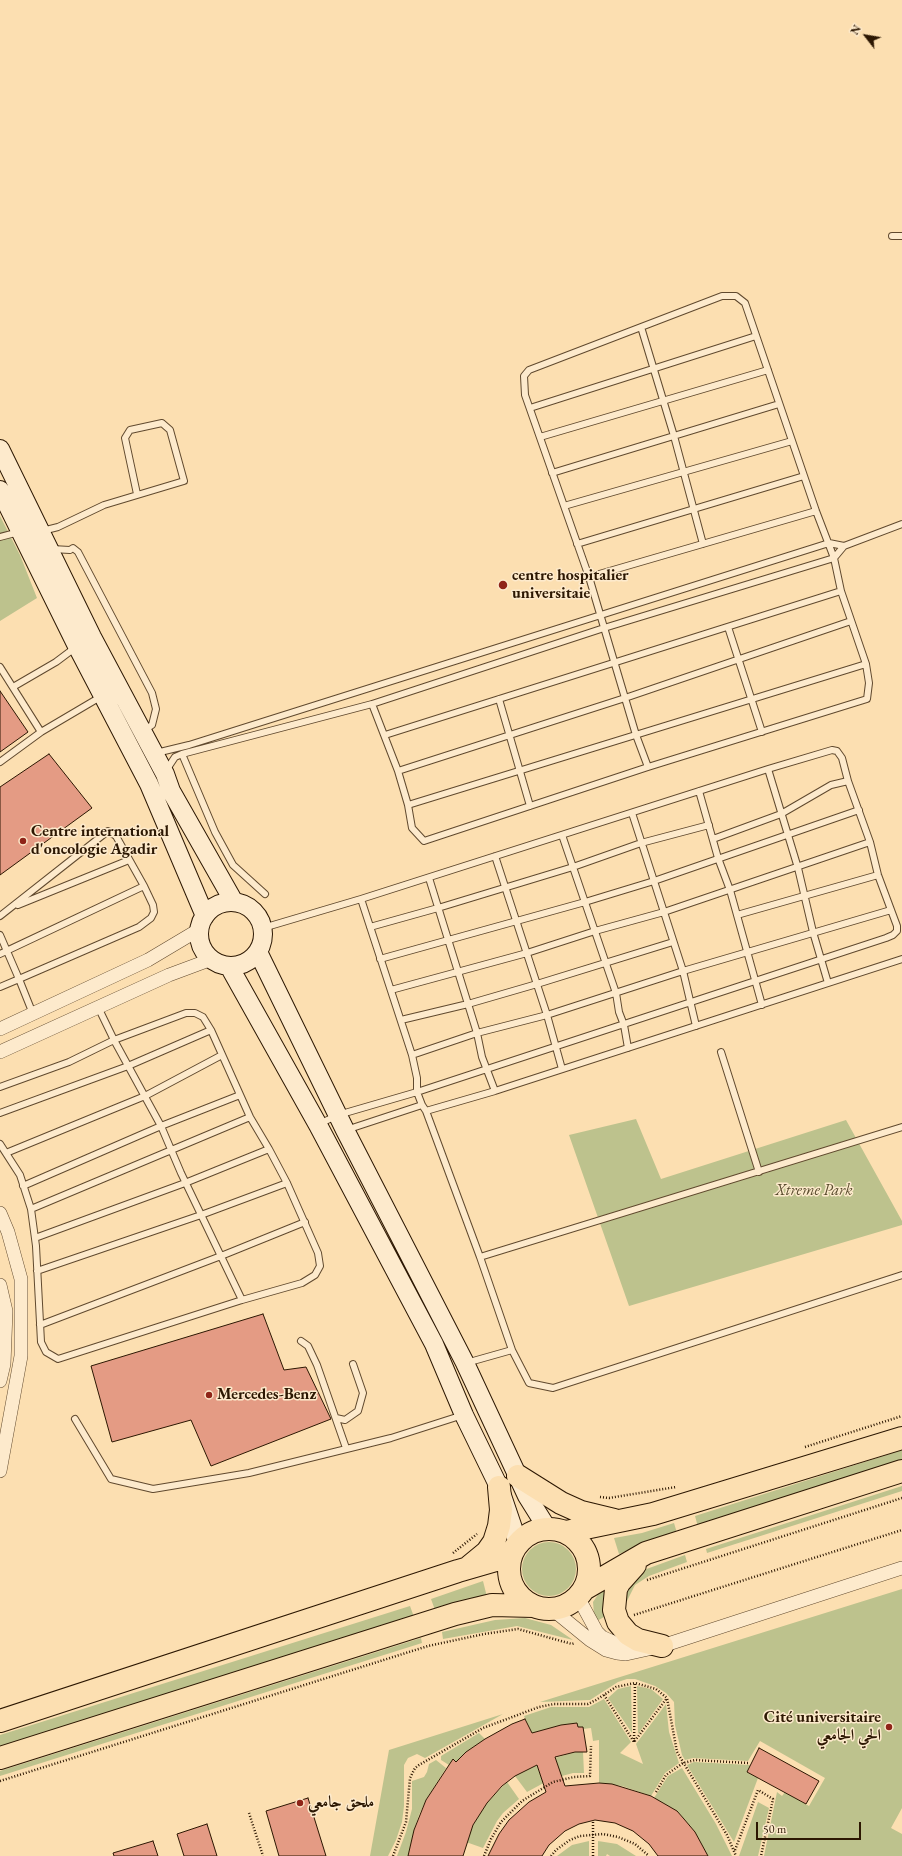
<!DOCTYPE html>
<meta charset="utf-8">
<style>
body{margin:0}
#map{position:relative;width:902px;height:1856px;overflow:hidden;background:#fcdfb1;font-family:"EB Garamond",serif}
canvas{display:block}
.north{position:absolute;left:846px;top:16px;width:40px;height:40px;-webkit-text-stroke:3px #fdeacc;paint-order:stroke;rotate:301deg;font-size:11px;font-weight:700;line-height:16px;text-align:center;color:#2c1702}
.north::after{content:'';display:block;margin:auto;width:14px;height:18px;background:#2c1702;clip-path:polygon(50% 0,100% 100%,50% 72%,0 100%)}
.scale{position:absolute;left:756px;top:1822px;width:105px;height:18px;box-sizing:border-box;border:2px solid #2c1702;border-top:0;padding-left:5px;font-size:12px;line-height:14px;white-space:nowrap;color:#2c1702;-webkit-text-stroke:3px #fdeacc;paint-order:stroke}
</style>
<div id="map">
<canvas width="902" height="1856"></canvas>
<div class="north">N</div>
<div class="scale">50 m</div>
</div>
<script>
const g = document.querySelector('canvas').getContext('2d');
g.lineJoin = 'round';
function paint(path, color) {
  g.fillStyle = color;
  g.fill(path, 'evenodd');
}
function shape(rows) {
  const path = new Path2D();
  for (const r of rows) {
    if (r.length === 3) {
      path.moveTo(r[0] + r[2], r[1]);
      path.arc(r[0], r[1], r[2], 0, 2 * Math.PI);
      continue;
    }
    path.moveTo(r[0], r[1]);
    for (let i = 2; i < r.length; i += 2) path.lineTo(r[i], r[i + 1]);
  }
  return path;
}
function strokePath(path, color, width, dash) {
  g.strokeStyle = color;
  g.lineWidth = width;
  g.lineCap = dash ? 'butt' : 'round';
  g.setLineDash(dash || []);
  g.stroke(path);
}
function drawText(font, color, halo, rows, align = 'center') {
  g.font = font + ' "EB Garamond",Amiri,serif';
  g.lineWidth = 3;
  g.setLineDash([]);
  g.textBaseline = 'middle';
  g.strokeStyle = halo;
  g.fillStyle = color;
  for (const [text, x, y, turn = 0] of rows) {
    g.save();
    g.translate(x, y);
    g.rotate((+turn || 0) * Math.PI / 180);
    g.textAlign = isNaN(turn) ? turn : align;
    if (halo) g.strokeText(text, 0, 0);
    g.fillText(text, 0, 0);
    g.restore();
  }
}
const green = shape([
 [0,516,20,555,37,598,0,621],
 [636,1119,661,1179,846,1120,902,1221,902,1225,629,1306,569,1135],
 [902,1450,902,1462,698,1527,695,1516],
 [902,1486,902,1491,707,1553,706,1549],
 [674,1523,677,1533,644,1544,619,1554,614,1538,642,1533],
 [549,1569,27],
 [685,1555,687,1562,649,1576,635,1585,626,1603,620,1593,641,1571],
 [483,1581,487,1597,435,1610,431,1599],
 [610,1588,609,1614,597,1621,594,1614,593,1602,599,1593],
 [902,1589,902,1808,891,1828,902,1834,902,1856,764,1856,777,1792,782,1796,785,1792,809,1806,825,1778,760,1741,748,1761,693,1758,685,1760,682,1755,675,1725,674,1702,666,1693,655,1686,635,1679,627,1679,618,1682,590,1700,540,1702],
 [410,1606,414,1617,0,1748,0,1735],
 [525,1618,551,1625,573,1640,517,1626,443,1639,442,1632,495,1620],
 [421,1638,422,1643,0,1776,0,1771],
 [631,1686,632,1733,608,1698,618,1689],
 [637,1686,651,1689,663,1699,638,1734],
 [604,1699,631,1742,620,1753,643,1764,636,1744,666,1704,669,1732,679,1763,665,1773,651,1796,622,1786,599,1783,599,1740,593,1741,591,1728,583,1729,583,1727,578,1727,577,1723,561,1725,532,1733,524,1716,551,1707,589,1707],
 [503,1714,425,1758,417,1754,408,1758,404,1765,404,1806,402,1822,396,1840,388,1856,370,1856,389,1750],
 [479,1733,485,1739,466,1752,457,1762,453,1759,449,1765,441,1760,441,1756],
 [575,1752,583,1752,584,1773,573,1773,551,1779,527,1792,515,1776,537,1765,541,1776,559,1768,555,1758],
 [436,1760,446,1768,426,1800,419,1815,414,1830,408,1856,397,1856,406,1832,412,1809,412,1781,424,1777,427,1772,429,1764],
 [694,1762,750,1765,747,1772,758,1778,734,1842,687,1765],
 [682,1768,716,1824,732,1856,708,1856,695,1832,684,1819,677,1811,654,1798,668,1776],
 [507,1782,519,1799,503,1813,497,1821,483,1848,466,1842,473,1825,487,1803],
 [758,1802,769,1808,758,1856,739,1856],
 [589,1841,589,1856,557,1856,572,1845],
 [598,1841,617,1844,636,1856,610,1856,607,1854,606,1856,598,1856]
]);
const building = shape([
 [0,691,28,732,0,752,0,691],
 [49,754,92,808,0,875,0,787,49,754],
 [263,1314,284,1370,306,1367,331,1419,211,1466,191,1420,112,1442,91,1366,263,1314],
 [525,1719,532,1733,561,1725,577,1723,578,1727,583,1727,587,1752,575,1752,555,1757,565,1786,599,1783,612,1784,651,1796,677,1811,684,1819,695,1832,708,1856,658,1856,649,1844,633,1831,615,1823,595,1820,579,1824,565,1831,549,1845,542,1856,488,1856,499,1834,509,1820,529,1802,546,1792,537,1765,515,1776,502,1786,487,1803,473,1825,463,1856,408,1856,414,1830,426,1800,449,1765,453,1759,456,1762,466,1752,485,1739,512,1724,525,1719],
 [759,1748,819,1781,806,1804,747,1772,759,1748],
 [308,1798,326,1856,279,1856,266,1811,308,1798],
 [207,1824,217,1856,184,1856,177,1834,207,1824],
 [153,1841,158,1856,114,1856,113,1853,153,1841]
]);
const path = shape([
 [805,1447,902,1416],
 [600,1497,609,1498,676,1487],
 [453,1553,477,1534],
 [647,1580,902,1498],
 [634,1615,902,1530],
 [604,1695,634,1742,667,1698],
 [634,1742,635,1683],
 [0,1781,428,1646,484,1634,518,1629,572,1644,575,1643],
 [656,1792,666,1775,683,1763,695,1760,748,1763],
 [249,1813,263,1856],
 [735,1850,758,1790,773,1799,761,1856],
 [393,1856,406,1822,410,1778,415,1768,419,1765,483,1728,539,1707,554,1704,588,1704,596,1700,616,1687,635,1683,656,1689,667,1698,677,1752,727,1835,736,1856],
 [484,1856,491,1839,501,1822,522,1801,553,1782,574,1777,590,1776,591,1746],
 [551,1856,556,1850,570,1840,580,1836,603,1834,618,1837,635,1844,649,1856],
 [593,1856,593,1821]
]);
const lane = shape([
 [892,236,902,236],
 [641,327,674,436,703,544],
 [530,408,756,336],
 [540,437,768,370],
 [552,473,779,404],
 [564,506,792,441],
 [42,531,58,527,104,505,184,481,170,430,162,423,130,430,125,438,137,494],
 [0,537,19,532],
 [577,544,804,476],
 [52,549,70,550,73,548,78,552,152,693,156,709,152,725,143,731],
 [589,577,816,511],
 [728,627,762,732],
 [0,667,41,732,0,762],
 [13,687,56,662,76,647],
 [499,699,530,806],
 [372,704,398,771,408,805,412,828,424,841,648,767,867,699,869,683,866,664,841,591,834,558,816,511,745,303,736,296,722,296,529,370,524,376,525,395,589,577,636,735,648,767],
 [41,732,102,696],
 [385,735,841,591],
 [156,753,189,745,829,543,844,546],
 [182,754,215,832,233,865,265,894],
 [167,769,175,757,182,754,372,704,604,628,834,558,844,546,902,524],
 [768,769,798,868,813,932,828,983],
 [398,771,625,698,851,621],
 [699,791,718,858,730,890,762,1005],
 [408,805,866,664],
 [632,813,683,971,696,1026],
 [562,835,616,993,619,1012,624,1025,628,1048],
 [713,839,781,814,831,785,848,781],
 [495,856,547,1015,562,1069],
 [429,878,477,1033,482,1057,495,1091],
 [361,899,412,1055,417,1078,417,1092,422,1105],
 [18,905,129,860],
 [737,915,878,875],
 [0,916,108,831,116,836,144,886,153,905,154,912,151,918,139,927,19,979,0,935],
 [370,927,438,908,573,867,641,843,709,825],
 [263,928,361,899,768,769,832,750,837,751,842,758,848,781,870,842,878,875,897,926,897,931,893,935,886,938,417,1092,338,1115,319,1124],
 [0,954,144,886],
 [380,959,585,902,654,881,859,810],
 [0,987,19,979,33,1014],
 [391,990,527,953,595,931,664,912,870,842],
 [98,1007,114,1040,161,1126,181,1173,242,1300],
 [401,1020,468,1004,537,984,673,942],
 [721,1052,759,1172],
 [412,1055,477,1033,547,1015,683,971,891,910],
 [0,1087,69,1062,114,1040,186,1013,195,1013,203,1017,211,1030,250,1117,269,1149,287,1183,318,1253,320,1266,315,1275,302,1283,242,1300,58,1359,46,1352,41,1342,36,1246,31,1209,20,1175,0,1144],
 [426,1111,495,1091,902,959],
 [0,1113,128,1066,211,1030],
 [346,1130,422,1105,426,1111,480,1257,512,1350,466,1363],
 [6,1153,145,1096,222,1055],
 [23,1186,161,1126,240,1095],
 [31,1209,250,1117],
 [35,1238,185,1183,269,1149],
 [480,1257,902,1127],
 [37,1271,201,1215,287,1183],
 [40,1325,221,1256,305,1222],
 [301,1341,308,1346,317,1365,346,1448],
 [512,1350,529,1383,553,1388,902,1275],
 [336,1418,345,1420,358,1411,363,1393,353,1364],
 [75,1419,111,1479,153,1489,249,1473,391,1438,463,1415]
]);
const street = shape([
 [0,1029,148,960,200,929],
 [0,1052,169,975,212,959],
 [0,1213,8,1232,21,1279,21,1356,0,1471],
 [0,1285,6,1311,4,1364,0,1381],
 [578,1597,597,1632,602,1637,613,1642,639,1648],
 [552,1609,590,1640,606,1650,617,1653,626,1654,662,1646,902,1568]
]);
const secondary = shape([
 [0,449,92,637,165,774,171,791,234,902],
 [0,490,77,646,149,784,205,916],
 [231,934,32],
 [258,952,345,1130,465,1363,527,1496,547,1528],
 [229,966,318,1125,434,1344,464,1415,499,1487,518,1543]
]);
const highway = shape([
 [518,1476,561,1503,581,1512,614,1520],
 [549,1569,40],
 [566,1532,653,1514,902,1438],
 [635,1565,619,1583,616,1589,614,1610,618,1622,628,1634,638,1640,662,1646],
 [470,1566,487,1552,494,1542,499,1526,501,1510,499,1487],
 [584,1589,646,1553,902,1471],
 [0,1721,458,1571,496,1560,510,1559],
 [0,1758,455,1614,492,1605,534,1606]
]);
const markers = [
 [503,585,5,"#8f2418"],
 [23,841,4,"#8f2418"],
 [209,1395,4,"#8f2418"],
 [889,1727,4,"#8f2418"],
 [300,1803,4,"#8f2418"]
];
const poiNames = [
 ["centre hospitalier",512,576],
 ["universitaie",512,594],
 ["Centre international",31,832],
 ["d'oncologie Agadir",31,850],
 ["Mercedes-Benz",217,1395],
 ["Cité universitaire",881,1718,"right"],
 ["الحي الجامعي",881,1736,"right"],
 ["ملحق جامعي",308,1803]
];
const parkNames = [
 ["Xtreme Park",814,1191]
];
paint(green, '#bdc28d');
paint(building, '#e49b84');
strokePath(building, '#2c1702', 1);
strokePath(lane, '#60492e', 8);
strokePath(street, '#60492e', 14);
strokePath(secondary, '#2c1702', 20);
strokePath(highway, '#2c1702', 24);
strokePath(path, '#2c1702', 2.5, [1, 2]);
strokePath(lane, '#fdeacc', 6);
strokePath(street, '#fdeacc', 13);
strokePath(secondary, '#fdeacc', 18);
strokePath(highway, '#fcdfb1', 22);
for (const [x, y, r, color] of markers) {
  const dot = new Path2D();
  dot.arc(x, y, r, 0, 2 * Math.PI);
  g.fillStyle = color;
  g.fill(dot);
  strokePath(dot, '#fdeacc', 1.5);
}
drawText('bold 16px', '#2c1702', '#fdeacc', poiNames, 'left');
drawText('italic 16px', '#584a2c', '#fdeacc', parkNames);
</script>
